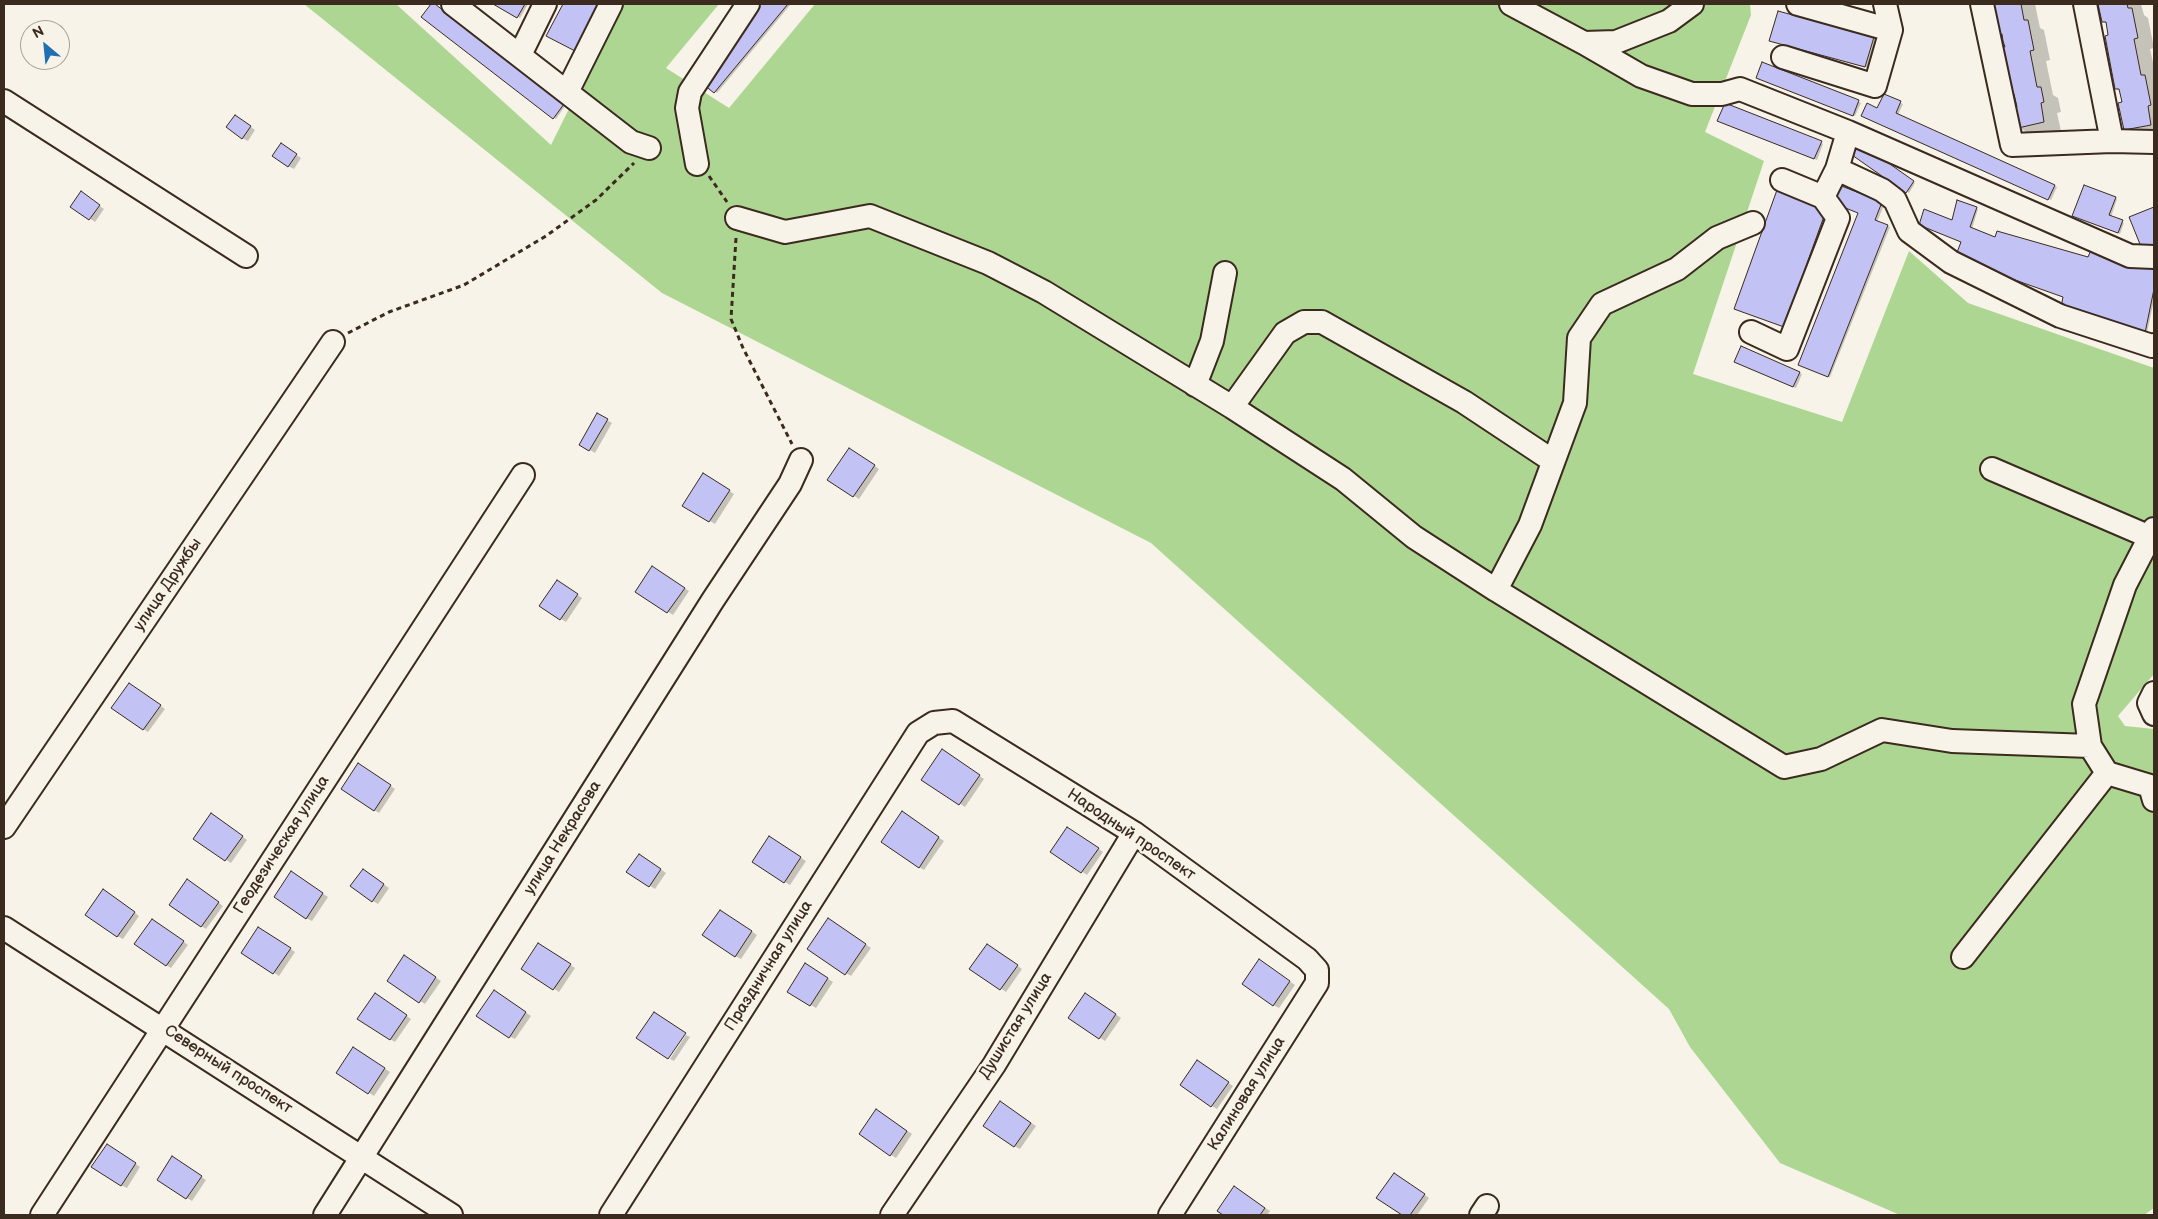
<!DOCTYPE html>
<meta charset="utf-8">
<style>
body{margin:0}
#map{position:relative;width:2158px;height:1219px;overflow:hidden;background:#f7f3e8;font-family:"Balsamiq Sans",sans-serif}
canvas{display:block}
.frame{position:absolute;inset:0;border:5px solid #3b2a1e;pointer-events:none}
.north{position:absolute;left:20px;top:20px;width:50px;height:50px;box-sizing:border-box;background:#f7f3e8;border:1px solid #aca397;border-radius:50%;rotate:332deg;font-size:14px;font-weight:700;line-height:20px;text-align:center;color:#3b2a1e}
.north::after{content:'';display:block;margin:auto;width:18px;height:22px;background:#1f6fb2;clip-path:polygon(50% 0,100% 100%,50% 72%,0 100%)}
</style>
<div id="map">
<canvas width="2158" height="1219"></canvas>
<div class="frame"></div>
<div class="north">N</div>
</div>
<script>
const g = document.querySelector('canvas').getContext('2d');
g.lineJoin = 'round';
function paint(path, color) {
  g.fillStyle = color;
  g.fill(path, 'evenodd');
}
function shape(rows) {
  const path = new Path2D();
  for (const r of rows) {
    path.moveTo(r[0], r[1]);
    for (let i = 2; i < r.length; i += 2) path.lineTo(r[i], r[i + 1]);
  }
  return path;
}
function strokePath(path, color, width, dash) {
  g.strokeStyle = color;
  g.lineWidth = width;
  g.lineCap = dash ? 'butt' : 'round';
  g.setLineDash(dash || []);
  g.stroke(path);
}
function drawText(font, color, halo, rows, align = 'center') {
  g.font = font + ' "Balsamiq Sans",sans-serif';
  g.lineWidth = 5;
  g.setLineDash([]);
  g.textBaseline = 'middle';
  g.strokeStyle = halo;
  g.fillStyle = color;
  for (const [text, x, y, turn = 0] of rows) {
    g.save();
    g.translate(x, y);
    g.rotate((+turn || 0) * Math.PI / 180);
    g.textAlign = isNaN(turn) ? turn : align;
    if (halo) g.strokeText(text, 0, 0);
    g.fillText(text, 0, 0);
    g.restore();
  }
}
const green = shape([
 [304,4,396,4,551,145,621,4,719,4,666,68,729,108,815,4,1750,4,1751,15,1705,132,1764,161,1693,374,1842,422,1909,251,1968,303,2154,368,2154,674,2118,716,2125,726,2154,729,2154,1208,2144,1215,1900,1215,1780,1163,1690,1047,1669,1009,1151,543,662,293]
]);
const shadow = shape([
 [433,4,565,106,556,119,423,17],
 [495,4,528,4,520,18],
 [756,4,791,4,717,93,696,77],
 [1993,4,2035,4,2040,28,2044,30,2050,60,2046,61,2053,95,2058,98,2061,112,2057,113,2061,131,2035,137,2018,127,2018,108,2016,96,2011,94,2006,48,2004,37,1999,34],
 [2099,4,2141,4,2144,15,2148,18,2154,48,2150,49,2154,67,2154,137,2142,139,2125,130,2123,103,2121,91,2116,89,2110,36,2107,24,2103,21],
 [1873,38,1875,39,1868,68,1773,42],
 [1763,64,1859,102,1861,103,1855,116,1759,78],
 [1884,95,1903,104,1898,115,2057,187,2051,200,1863,116,1878,109],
 [240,119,255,130,248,141,242,138],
 [1721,121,1821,143,1823,144,1817,160],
 [1861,145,1915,183,1909,193,1854,155],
 [286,148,301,158,294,169,288,166],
 [86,196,104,209,95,222,72,206],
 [2115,198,2117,199,2111,217,2124,223,2120,234,2076,217],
 [1836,203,1882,204,1884,205,1877,222,1890,227,1830,377,1802,366,1860,213],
 [1976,208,1978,209,1972,229,1996,238,2088,259,2154,265,2154,300,2147,333,2065,308,2065,297,1963,242,1953,221],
 [1828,210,1786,327,1738,309],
 [1738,363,1799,373,1802,374,1796,388],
 [598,415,612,423,595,453,580,444],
 [854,452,879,469,859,499,829,480],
 [704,474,734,494,715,524,684,505],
 [658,571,689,591,673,615,637,592],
 [562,585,582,598,566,622,541,606],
 [134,687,165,709,148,732,143,729],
 [947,754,984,779,965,807,923,779],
 [364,768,395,789,379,813,374,810],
 [907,816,944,841,924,870,919,867],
 [217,818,247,840,231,863,195,839],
 [1073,831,1103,852,1087,875,1052,851],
 [775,841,806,861,790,885,785,882],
 [644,858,666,873,655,889,628,872],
 [368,874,389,888,378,904,373,901],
 [296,876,328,897,312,921,306,918],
 [192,884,223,906,206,929,201,926],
 [109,894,139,916,123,939,117,936],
 [725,914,757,935,741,959,735,956],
 [157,923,188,945,171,968,166,965],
 [834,923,871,948,851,976,846,973],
 [264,931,295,952,279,976,243,952],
 [544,948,575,968,559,992,523,968],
 [992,948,1022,969,1006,992,971,968],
 [409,960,441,981,425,1004,420,1001],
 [1264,964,1295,985,1279,1008,1273,1005],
 [806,965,833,982,816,1008,789,992],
 [499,995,531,1016,515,1039,509,1036],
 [1091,997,1121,1018,1105,1041,1069,1017],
 [380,998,411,1019,395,1042,390,1039],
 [686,1035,690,1037,674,1061,670,1059],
 [359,1051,390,1072,374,1096,338,1072],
 [1203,1065,1233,1086,1217,1109,1212,1106],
 [1006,1106,1036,1126,1020,1149,1014,1146],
 [882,1114,912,1134,896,1158,891,1155],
 [112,1148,140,1167,127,1188,121,1185],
 [178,1161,206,1180,192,1201,187,1198],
 [1399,1177,1429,1198,1417,1215,1404,1215,1378,1197],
 [1240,1191,1270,1211,1267,1215,1225,1215,1219,1211]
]);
const building = shape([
 [431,4,435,4,564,104,553,119,421,17,431,4],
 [493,4,525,4,517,18,493,4],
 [563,4,602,4,577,52,546,36,563,4],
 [754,4,788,4,714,93,694,77,754,4],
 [1992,4,2021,4,2024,20,2028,20,2034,50,2030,51,2037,87,2041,87,2044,102,2041,103,2044,122,2018,128,2013,107,2017,107,2014,94,2011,94,2001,48,2005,47,2003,41,2002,34,1999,35,1992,4],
 [2098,4,2127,4,2128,8,2132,8,2138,38,2134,39,2141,75,2145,75,2151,105,2148,106,2151,125,2124,130,2118,103,2122,102,2119,89,2115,89,2105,36,2108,35,2106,22,2102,22,2098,4],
 [1778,11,1874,37,1865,67,1769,41,1778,11],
 [1762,62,1859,100,1853,116,1756,78,1762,62],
 [1884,94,1901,101,1896,113,2055,185,2048,200,1861,116,1867,103,1877,108,1884,94],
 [1725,103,1822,141,1814,159,1717,121,1725,103],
 [235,115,251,126,242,139,226,127,235,115],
 [281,143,297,154,288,167,272,156,281,143],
 [1860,143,1914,181,1906,193,1852,155,1860,143],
 [1839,185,1882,202,1875,220,1888,225,1828,377,1798,365,1858,213,1833,203,1839,185],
 [2084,185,2116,197,2109,215,2123,220,2118,233,2072,216,2084,185],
 [1777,190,1827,208,1784,327,1734,309,1777,190],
 [81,191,100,205,89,220,70,207,81,191],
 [1957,200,1977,207,1970,227,1995,237,1997,231,2088,257,2091,250,2154,264,2154,289,2145,333,2061,307,2063,297,2001,275,1956,255,1961,242,1919,225,1924,209,1952,220,1957,200],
 [2154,207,2154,250,2144,254,2129,217,2154,207],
 [1741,346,1800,372,1793,387,1734,362,1741,346],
 [597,413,608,419,589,451,579,445,597,413],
 [849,448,875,465,853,497,827,480,849,448],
 [703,473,730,490,709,522,682,506,703,473],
 [652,566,685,588,667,613,635,592,652,566],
 [557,580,578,594,560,620,539,606,557,580],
 [129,683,161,705,143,730,111,708,129,683],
 [942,749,980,775,959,805,921,780,942,749],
 [358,763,391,785,374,811,341,789,358,763],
 [902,811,939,837,919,868,881,842,902,811],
 [211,813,243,836,225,861,193,839,211,813],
 [1067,827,1099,848,1081,873,1050,852,1067,827],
 [769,836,801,857,784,883,752,862,769,836],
 [639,854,661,869,649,887,626,872,639,854],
 [363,869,384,884,372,902,350,886,363,869],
 [291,871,323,893,306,919,274,897,291,871],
 [187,879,219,902,201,927,169,905,187,879],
 [103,889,135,912,117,937,85,915,103,889],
 [720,910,752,931,735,957,702,935,720,910],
 [828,918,866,944,845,975,807,949,828,918],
 [152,919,184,941,166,966,134,944,152,919],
 [258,927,291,948,273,974,241,953,258,927],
 [538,943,571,964,553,990,521,969,538,943],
 [987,944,1018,965,1000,990,969,969,987,944],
 [404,955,436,977,419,1003,387,981,404,955],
 [1259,959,1290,981,1273,1006,1242,984,1259,959],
 [805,963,828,978,810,1006,787,992,805,963],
 [494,990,526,1012,509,1038,476,1016,494,990],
 [375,993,407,1015,390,1040,357,1019,375,993],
 [1085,993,1116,1014,1099,1039,1068,1018,1085,993],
 [654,1012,686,1033,668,1059,636,1038,654,1012],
 [353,1047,385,1068,368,1094,336,1073,353,1047],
 [1197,1060,1229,1082,1211,1107,1180,1085,1197,1060],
 [1000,1101,1031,1123,1014,1147,983,1126,1000,1101],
 [876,1109,907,1131,890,1156,859,1134,876,1109],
 [107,1144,136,1163,121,1186,91,1167,107,1144],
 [172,1156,202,1176,186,1199,157,1180,172,1156],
 [1394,1173,1425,1194,1410,1215,1402,1215,1376,1198,1394,1173],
 [1234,1186,1265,1208,1260,1215,1223,1215,1217,1211,1234,1186]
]);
const path = shape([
 [709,176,727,202],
 [736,238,731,319,743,348,792,444],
 [348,333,389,312,464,285,546,236,596,200,634,163]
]);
const minor = shape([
 [453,4,631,142,649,148],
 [1511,4,1584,43,1616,42,1669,21,1692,4],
 [1798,4,1891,30],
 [1982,4,2012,145,2112,141,2154,142],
 [2085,4,2112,141],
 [1584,43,1641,76,1692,94,1722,94,1740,89,1848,132,1837,169,1882,190,1895,200,1909,231,1951,262,2060,316,2152,346,2154,345],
 [520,55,545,4],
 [1783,57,1875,86,1891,30,1885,4],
 [567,92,611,4],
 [4,101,246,256],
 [1848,132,2130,256,2154,257],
 [697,164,687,108,690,92,748,4],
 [1782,180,1823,197],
 [737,218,785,232,870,216,988,263,1044,292,1232,407,1343,479,1414,537,1496,590,1784,767,1821,759,1882,730,1952,741,2090,746],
 [1751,332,1787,349,1838,218,1823,197,1837,169],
 [1195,385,1212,341,1225,273],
 [1232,407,1285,333,1304,322,1322,322,1464,402,1553,461],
 [1992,469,2150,537],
 [2154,529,2125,585,2084,704,2090,746,2107,773,2150,786,2154,800],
 [1496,590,1530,525,1575,403,1579,338,1602,304,1677,269,1717,238,1753,223],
 [2154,693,2149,703,2154,714],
 [4,827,333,342],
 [4,928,451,1215],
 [1963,957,2107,773],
 [42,1215,523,475],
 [325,1215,713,600,790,484,801,460],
 [611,1215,918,733,934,723,953,721,1134,833,1307,959,1317,970,1317,983,1170,1215],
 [892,1215,994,1065,1134,833],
 [1481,1215,1487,1206]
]);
const streetNames = [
 ["улица Дружбы",168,585,-56],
 ["Народный проспект",1131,835,34],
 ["улица Некрасова",563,838,-58],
 ["Геодезическая улица",282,845,-57],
 ["Праздничная улица",769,966,-58],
 ["Душистая улица",1016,1026,-58],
 ["Северный проспект",228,1070,33],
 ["Калиновая улица",1247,1094,-58]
];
paint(green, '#aed693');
paint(shadow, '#0003');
paint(building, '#c3c2f4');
strokePath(building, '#3b2a1e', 1);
strokePath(minor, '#3b2a1e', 26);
strokePath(path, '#3b2a1e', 3, [5, 4]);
strokePath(minor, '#f7f3e8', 22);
drawText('16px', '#3b2a1e', '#f7f3e8', streetNames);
</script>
